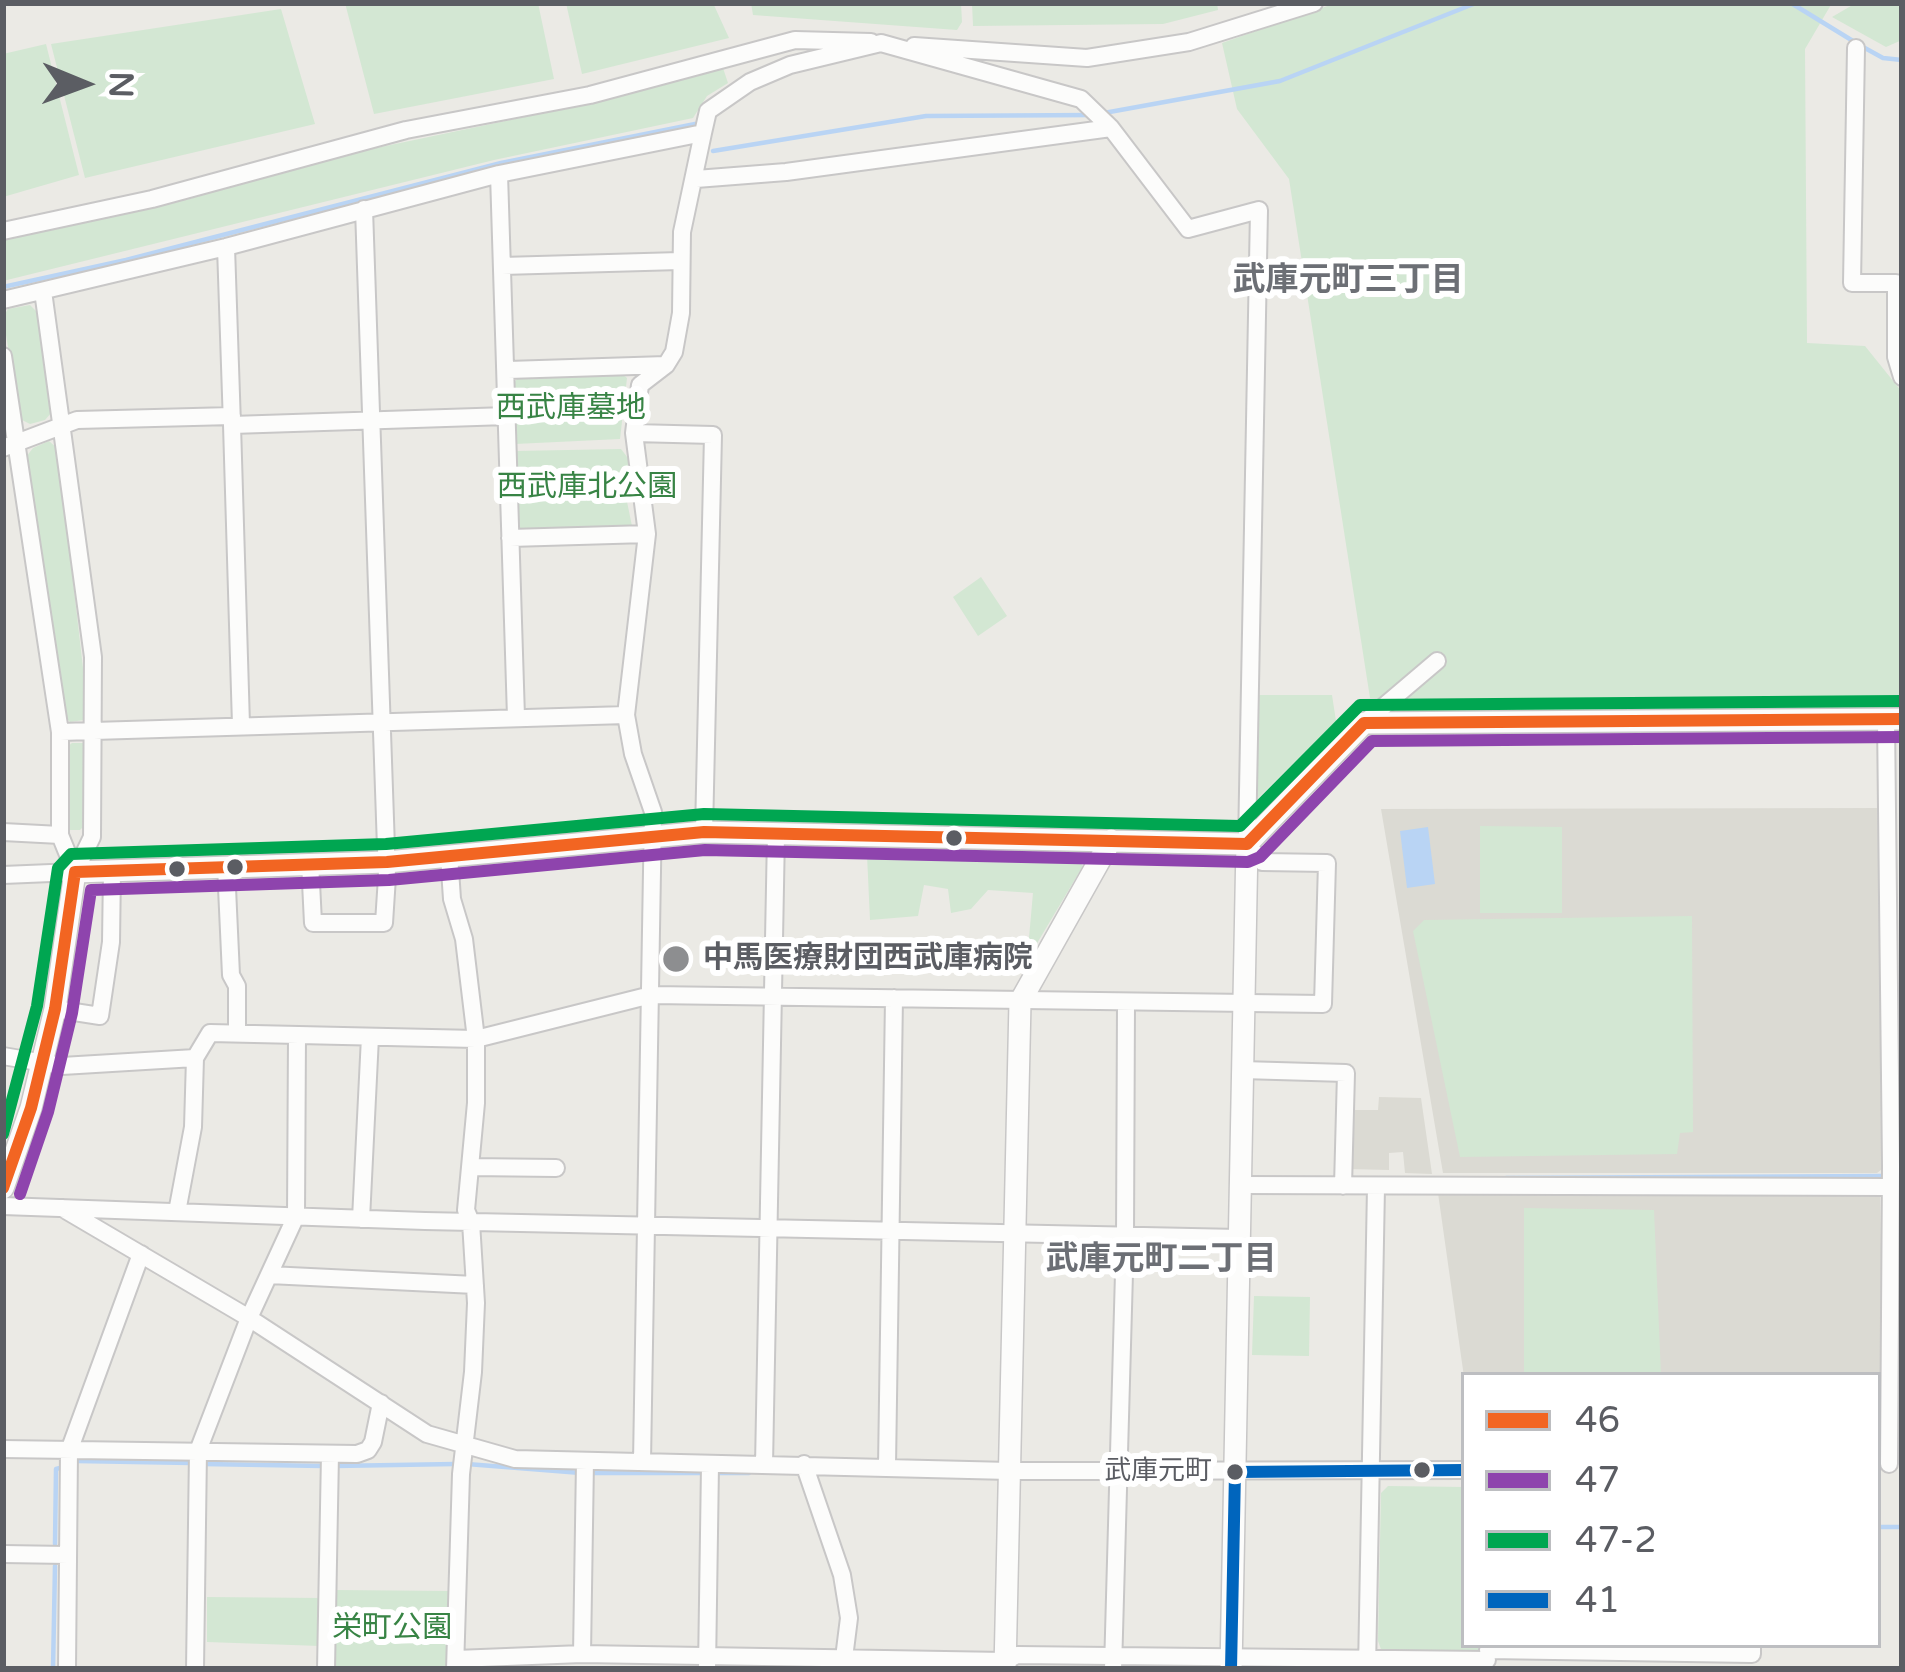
<!DOCTYPE html>
<meta charset="utf-8">
<style>
body{margin:0}
#map{position:relative;width:1905px;height:1672px;overflow:hidden;background:#ebeae5;font-family:"Varela Round",sans-serif}
canvas{display:block}
.frame{position:absolute;inset:0;border:6px solid #5b5d63;pointer-events:none}
.legend{position:absolute;left:1461px;top:1372px;width:420px;height:276px;box-sizing:border-box;background:#fff;border:3px solid #bdbec1;margin:0;padding:15px 21px;list-style:none;font-size:36px;color:#5b5d63}
.legend li{display:flex;align-items:center;gap:24px;height:60px}
.legend b{width:60px;border:3px solid #bdbec1}
.north{position:absolute;left:24px;top:24px;width:120px;height:120px;-webkit-text-stroke:9px #fff;paint-order:stroke;rotate:91deg;font-size:33px;font-weight:700;line-height:48px;text-align:center;color:#5b5d63}
.north::after{content:'';display:block;margin:auto;width:42px;height:54px;background:#5b5d63;clip-path:polygon(50% 0,100% 100%,50% 72%,0 100%)}
</style>
<div id="map">
<canvas width="1905" height="1672"></canvas>
<div class="frame"></div>
<ul class="legend">
<li><b style="height:15px;background:#f26522"></b>46</li>
<li><b style="height:15px;background:#8e44ad"></b>47</li>
<li><b style="height:15px;background:#00a651"></b>47-2</li>
<li><b style="height:15px;background:#0065bd"></b>41</li>
</ul>
<div class="north">N</div>
</div>
<script>
const g = document.querySelector('canvas').getContext('2d');
g.lineJoin = 'round';
function paint(path, color) {
  g.fillStyle = color;
  g.fill(path, 'evenodd');
}
function shape(rows) {
  const path = new Path2D();
  for (const r of rows) {
    path.moveTo(r[0], r[1]);
    for (let i = 2; i < r.length; i += 2) path.lineTo(r[i], r[i + 1]);
  }
  return path;
}
function strokePath(path, color, width, dash) {
  g.strokeStyle = color;
  g.lineWidth = width;
  g.lineCap = dash ? 'butt' : 'round';
  g.setLineDash(dash || []);
  g.stroke(path);
}
function drawText(font, color, halo, rows, align = 'center') {
  g.font = font + ' "Varela Round","Noto Sans JP",sans-serif';
  g.lineWidth = 12;
  g.setLineDash([]);
  g.textBaseline = 'middle';
  g.strokeStyle = halo;
  g.fillStyle = color;
  for (const [text, x, y, turn = 0] of rows) {
    g.save();
    g.translate(x, y);
    g.rotate((+turn || 0) * Math.PI / 180);
    g.textAlign = isNaN(turn) ? turn : align;
    if (halo) g.strokeText(text, 0, 0);
    g.fillText(text, 0, 0);
    g.restore();
  }
}
const education = shape([
 [1880,808,1881,1170,1877,1173,1443,1173,1381,809],
 [1379,1097,1421,1098,1432,1174,1405,1173,1403,1152,1389,1153,1389,1170,1347,1169,1352,1110,1378,1110],
 [1438,1193,1880,1193,1885,1457,1878,1457,1878,1375,1464,1377]
]);
const green = shape([
 [345,3,538,3,554,79,374,114],
 [566,3,713,3,729,38,582,74],
 [751,3,961,3,962,22,957,30,753,15],
 [972,3,1217,3,1218,10,1163,24,973,26],
 [1336,3,1832,3,1805,49,1807,343,1865,346,1902,392,1902,704,1820,708,1370,698,1289,179,1237,109,1222,43],
 [1856,3,1902,3,1902,40,1886,47,1832,17],
 [281,9,315,124,85,178,51,44],
 [46,44,79,175,3,197,3,54],
 [723,68,728,83,707,96,693,118,494,160,3,281,3,239,182,201,328,158,606,100],
 [30,305,39,314,52,412,45,420,30,424,20,419,3,317,8,309],
 [621,373,627,378,620,439,515,444,514,383,519,376],
 [49,441,58,449,88,712,84,720,70,722,64,716,26,457,33,448],
 [621,449,631,462,625,492,632,526,517,532,515,451],
 [981,577,1007,616,978,636,953,597],
 [1258,695,1332,695,1336,721,1257,799],
 [72,743,83,743,89,749,84,826,80,830,70,830,67,823,67,747],
 [1480,826,1562,827,1562,913,1480,913],
 [867,855,1077,858,1083,866,1027,960,1033,893,988,890,971,909,951,913,948,889,924,885,918,916,870,920],
 [1692,916,1693,1132,1680,1133,1677,1154,1460,1157,1413,931,1424,920],
 [1524,1208,1654,1210,1661,1375,1524,1375],
 [1254,1296,1310,1297,1309,1356,1252,1355],
 [1388,1486,1464,1487,1464,1645,1482,1645,1476,1653,1382,1652,1378,1641,1381,1493],
 [335,1590,450,1591,446,1669,334,1669],
 [207,1597,322,1598,320,1646,207,1642]
]);
const water = shape([
 [1428,827,1435,884,1407,888,1400,831]
]);
const stream = shape([
 [1791,3,1853,41],
 [1863,47,1883,58,1902,60],
 [1104,113,1280,81,1476,3],
 [713,151,926,116,1093,115],
 [3,287,126,260,501,163,695,124],
 [392,847,643,821],
 [106,856,377,848],
 [1506,1178,1884,1176],
 [77,1461,191,1463],
 [203,1464,323,1466],
 [467,1464,581,1473],
 [335,1466,455,1464],
 [592,1473,749,1473],
 [1878,1527,1902,1527],
 [55,1544,56,1469,60,1468],
 [53,1669,55,1566]
]);
const minor = shape([
 [914,46,1087,58,1189,42,1314,3],
 [1856,48,1852,283,1896,283,1896,357,1902,377],
 [499,174,516,717],
 [696,179,786,172,1111,128],
 [3,231,152,199,406,130,590,95,795,40,871,42],
 [226,247,232,425,507,416],
 [502,266,680,261],
 [43,291,93,657,92,837,75,872],
 [3,300,226,247,499,174,703,133,682,232,681,313,674,352,666,365,640,385,634,433,647,534,626,715,633,754,653,812,642,1462],
 [3,356,60,732,60,835,75,872],
 [508,370,666,365],
 [232,425,241,725],
 [634,433,713,435,704,832],
 [3,448,77,420,232,416],
 [510,538,647,534],
 [1886,720,1891,1166,1889,1464],
 [1364,723,1437,661],
 [60,732,626,715],
 [3,832,60,835],
 [449,855,452,899,464,939,476,1039,476,1103,466,1210,471,1222,476,1303,473,1372,461,1474,455,1669],
 [310,862,313,923,384,923,387,877,364,209],
 [226,866,231,975,237,986,237,1033],
 [3,875,75,872],
 [55,1009,100,1016,111,942,112,871],
 [3,1056,62,1066,195,1058,210,1033,476,1039,651,995,1323,1004,1327,863,1262,862,1247,844,1259,210,1188,229,1111,128,1081,99,881,43,790,65,750,82,708,111,703,133],
 [1242,1070,1346,1073,1343,1186],
 [470,1167,556,1168],
 [1240,1185,1888,1187],
 [3,1206,425,1221,1239,1238],
 [62,1208,249,1318,427,1434,515,1459,1010,1471,1464,1470],
 [177,1212,193,1127,195,1058],
 [361,1219,370,1037],
 [269,1275,475,1285],
 [3,1449,357,1454,368,1450,373,1442,381,1403],
 [804,1464,842,1575,849,1618,843,1666],
 [764,1465,776,834],
 [887,1466,894,998],
 [3,1554,68,1555],
 [1488,1650,1752,1654,1752,1645],
 [582,1654,1005,1661,1017,1655,1487,1660],
 [456,1659,582,1654,585,1461],
 [67,1669,69,1451,141,1254],
 [195,1669,198,1451,249,1318,296,1216,297,1035],
 [326,1669,330,1454],
 [707,1669,710,1465],
 [1113,1669,1125,1237,1126,1004],
 [1367,1669,1376,1187]
]);
const tertiary = shape([
 [3,1188,31,1108,55,1009,75,872,387,862,704,832,1247,844],
 [1005,1669,1020,1002,1111,840],
 [1231,1669,1247,844,1364,723,1902,719]
]);
const bus1 = shape([
 [3,1188,31,1108,55,1009,75,872,387,862,704,832,1247,844,1364,723,1902,719]
]);
const bus2 = shape([
 [20,1194,48,1112,72,1013,91,890,389,880,705,850,1248,862,1260,857,1372,741,1902,737]
]);
const bus3 = shape([
 [3,1134,37,1006,58,868,71,854,386,844,704,814,1240,826,1360,705,1902,701]
]);
const bus4 = shape([
 [1231,1669,1235,1472,1464,1470]
]);
const markers = [
 [954,838,10,"#5b5d63"],
 [235,867,10,"#5b5d63"],
 [177,869,10,"#5b5d63"],
 [676,959,15,"#8d8e90"],
 [1422,1470,10,"#5b5d63"],
 [1235,1472,10,"#5b5d63"]
];
const busNames = [
 ["武庫元町",1212,1472]
];
const parkNames = [
 ["西武庫墓地",571,409],
 ["西武庫北公園",587,488],
 ["栄町公園",392,1629]
];
const poiNames = [
 ["中馬医療財団西武庫病院",703,959]
];
const neighbourhoodNames = [
 ["武庫元町三丁目",1348,281],
 ["武庫元町二丁目",1161,1260]
];
paint(education, '#dbdad3');
paint(green, '#d3e7d3');
paint(water, '#b9d4f4');
strokePath(stream, '#b9d4f4', 4.5);
strokePath(minor, '#c8c7c7', 20);
strokePath(tertiary, '#c8c7c7', 24);
strokePath(minor, '#fcfcfb', 16);
strokePath(tertiary, '#fcfcfb', 21);
strokePath(bus1, '#f26522', 12);
strokePath(bus2, '#8e44ad', 12);
strokePath(bus3, '#00a651', 12);
strokePath(bus4, '#0065bd', 12);
for (const [x, y, r, color] of markers) {
  const dot = new Path2D();
  dot.arc(x, y, r, 0, 2 * Math.PI);
  g.fillStyle = color;
  g.fill(dot);
  strokePath(dot, '#fff', 4.5);
}
drawText('27px', '#5b5d63', '#fff', busNames, 'right');
drawText('30px', '#388445', '#fff', parkNames);
drawText('bold 30px', '#5b5d63', '#fff', poiNames, 'left');
drawText('bold 33px', '#6c6f75', '#fff', neighbourhoodNames);
</script>
